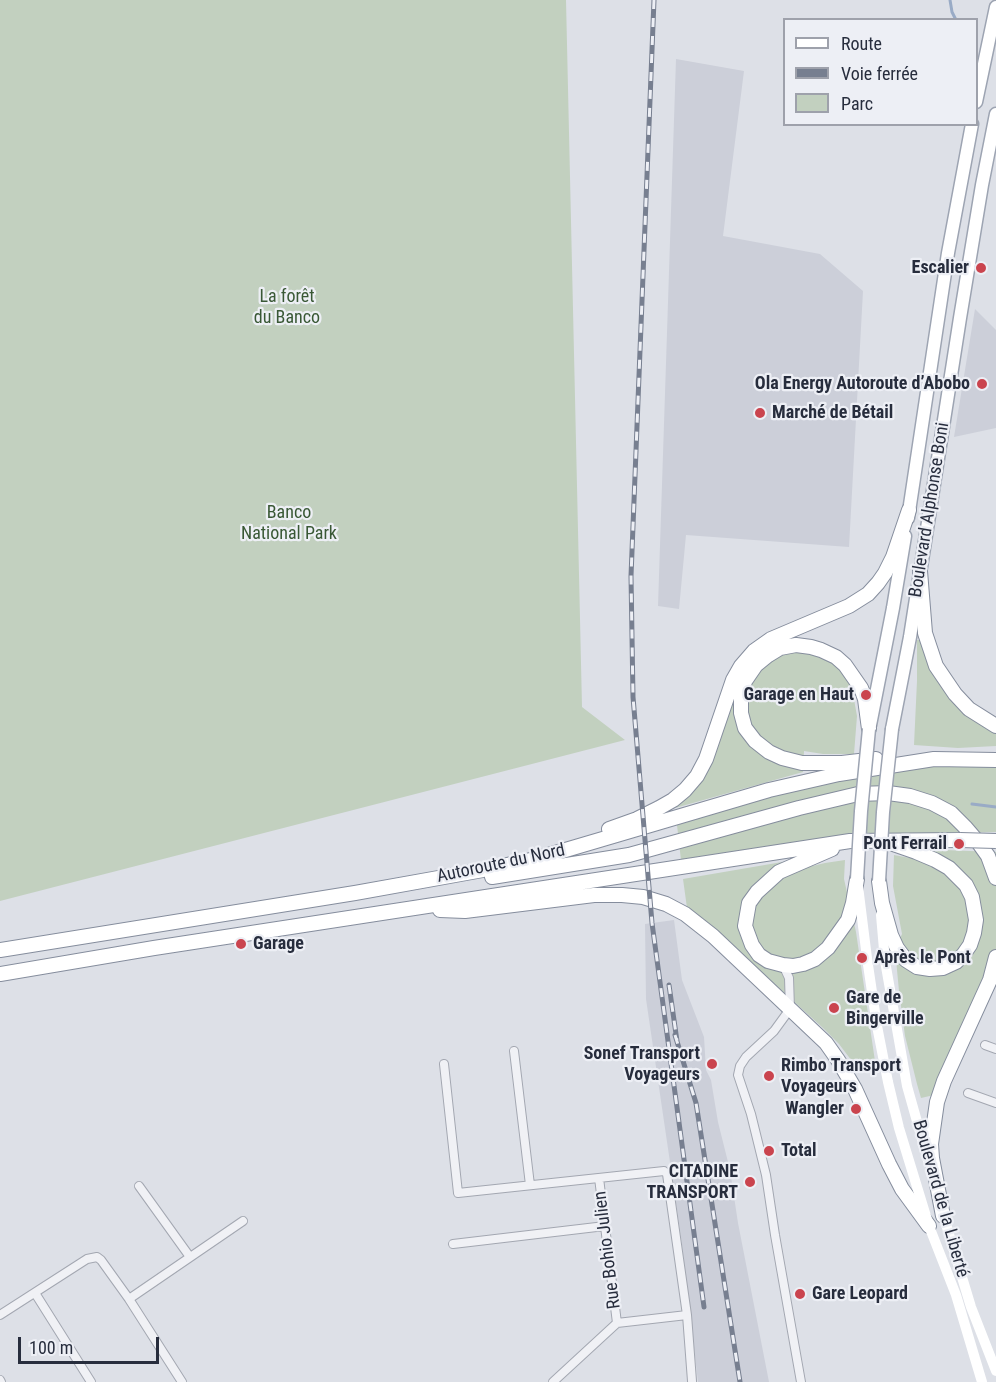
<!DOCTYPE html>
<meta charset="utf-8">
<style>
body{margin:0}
#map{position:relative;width:996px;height:1382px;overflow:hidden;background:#dde0e7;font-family:"Roboto Condensed",sans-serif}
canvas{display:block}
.legend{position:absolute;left:783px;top:18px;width:195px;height:108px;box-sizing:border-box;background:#edeff5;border:2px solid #9ea1ab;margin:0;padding:8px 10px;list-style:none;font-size:18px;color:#272d3d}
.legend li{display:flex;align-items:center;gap:12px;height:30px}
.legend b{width:30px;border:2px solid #9ea1ab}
.scale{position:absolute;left:18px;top:1337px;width:141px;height:27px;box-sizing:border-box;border:3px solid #272d3d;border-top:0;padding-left:8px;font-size:18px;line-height:21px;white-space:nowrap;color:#272d3d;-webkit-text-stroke:4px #edeff5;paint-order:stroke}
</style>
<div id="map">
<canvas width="996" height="1382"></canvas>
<ul class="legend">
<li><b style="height:8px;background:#fff"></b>Route</li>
<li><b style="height:8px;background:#777f90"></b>Voie ferrée</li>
<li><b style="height:16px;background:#c2d0bf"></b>Parc</li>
</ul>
<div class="scale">100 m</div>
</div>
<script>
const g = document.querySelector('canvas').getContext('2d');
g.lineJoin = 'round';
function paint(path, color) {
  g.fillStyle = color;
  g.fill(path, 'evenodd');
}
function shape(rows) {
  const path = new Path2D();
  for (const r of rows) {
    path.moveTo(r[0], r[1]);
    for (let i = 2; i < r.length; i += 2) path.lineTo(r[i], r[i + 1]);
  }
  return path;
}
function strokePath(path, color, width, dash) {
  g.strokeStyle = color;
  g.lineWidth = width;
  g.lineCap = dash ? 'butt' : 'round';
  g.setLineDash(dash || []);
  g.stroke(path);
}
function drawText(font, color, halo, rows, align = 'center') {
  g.font = font + ' "Roboto Condensed",sans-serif';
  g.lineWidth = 4.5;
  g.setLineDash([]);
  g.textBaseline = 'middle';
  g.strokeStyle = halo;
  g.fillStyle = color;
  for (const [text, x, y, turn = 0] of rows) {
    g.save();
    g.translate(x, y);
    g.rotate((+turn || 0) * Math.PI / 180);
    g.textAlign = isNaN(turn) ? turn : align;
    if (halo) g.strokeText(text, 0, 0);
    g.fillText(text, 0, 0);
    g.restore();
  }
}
const built = shape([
 [676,59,744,71,723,236,820,254,863,291,849,547,686,535,679,609,658,606],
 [975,309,996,330,996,428,954,437],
 [674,920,682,980,704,1037,706,1070,711,1080,718,1122,730,1170,738,1223,769,1382,698,1382,681,1237,646,999,645,924]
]);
const green = shape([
 [0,0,566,0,582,707,625,740,0,901],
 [917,640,920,640,926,658,932,672,996,729,996,746,958,748,914,745,917,681],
 [797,650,830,659,846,676,853,694,857,716,854,754,823,754,804,751,803,772,675,808,691,794,703,778,713,759,731,702,747,697,751,682,760,670,770,660,781,655],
 [958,764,996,765,996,832,848,835,681,860,677,825,770,795,839,780,923,766],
 [918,849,996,852,996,973,984,977,973,1005,937,1080,934,1095,921,1098,917,1084,905,1036,899,991,895,949,902,934,893,886,894,855,910,858],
 [845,860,844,879,856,932,876,1068,861,1073,839,1044,823,1028,780,989,687,908,683,879,788,861,800,869,825,863]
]);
const stream = shape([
 [950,0,952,12,956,20],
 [972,804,996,807]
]);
const street = shape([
 [783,965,789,978,790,1009,774,1031,746,1057,740,1066,738,1075,751,1114,766,1175,775,1235,801,1382],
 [985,1045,996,1049],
 [514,1051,530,1185],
 [444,1064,458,1193,664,1171,667,1174,687,1315,617,1323,553,1382],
 [968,1093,996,1103],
 [599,1178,617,1323],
 [139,1186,190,1257],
 [453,1244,605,1226],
 [35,1293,91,1382],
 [129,1299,243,1221],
 [0,1315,87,1259,97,1257,101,1260,129,1299,182,1382],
 [687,1315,692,1381],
 [0,1380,1,1382]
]);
const secondary = shape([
 [858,886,867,958,877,1026,888,1082,899,1128,929,1226,956,1295,982,1382],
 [881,915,885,961,907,1086,929,1164],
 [942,1211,971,1307,996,1371]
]);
const primary = shape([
 [976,102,996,7],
 [908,518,948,253,972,124],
 [870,725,893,608,905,536],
 [892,729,910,637,960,318,982,185,996,114]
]);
const highway = shape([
 [920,571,925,633,936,666,955,694,969,709,996,726],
 [869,729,865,699,861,688,845,665,836,657,821,650,811,647,796,645,780,648,767,656,756,665,745,681,741,699,741,713,745,728,755,741,769,752,782,758,802,763,842,763,876,759],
 [609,829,637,819,659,808,673,800,685,790,697,776,706,759,733,680,741,666,754,651,771,639,849,606,868,594,878,583,885,573,893,557,909,510],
 [832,849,779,872,757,892,749,903,745,926,752,945,759,955,768,961,783,965,793,966,803,964,815,959,828,948,848,920,853,903,857,879],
 [492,877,629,855,799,808,858,794,888,793,910,796,932,803,951,813,966,828,978,842,988,856,996,878],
 [879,881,882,903,891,935,897,948,906,960,917,967,930,969,943,968,956,962,963,955,970,945,974,933,976,920,972,897,966,885,949,868,935,860,916,852,893,844],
 [440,910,465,911,594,895,622,895,643,897,666,904,685,914,713,936,826,1043,838,1060,855,1089,889,1164,902,1189,929,1226],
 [0,950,355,893,483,870,535,859,769,790,839,774,934,759,996,760],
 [0,974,154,948,850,841,960,840],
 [943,1216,932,1158,931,1144,937,1102,944,1081,990,980,996,957]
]);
const rail = shape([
 [654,0,631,576,633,697,652,923,704,1307],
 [669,985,677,1041],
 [675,1035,696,1103,740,1382]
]);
const primaryBridge = shape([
 [857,879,861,811,869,729],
 [879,881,883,812,892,729]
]);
const highwayBridge = shape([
 [960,840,996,841]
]);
const markers = [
 [981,268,6,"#ca444e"],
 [982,384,6,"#ca444e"],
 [760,413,6,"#ca444e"],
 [866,695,6,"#ca444e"],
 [959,844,6,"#ca444e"],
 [241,944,6,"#ca444e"],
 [862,958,6,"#ca444e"],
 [834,1008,6,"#ca444e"],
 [712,1064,6,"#ca444e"],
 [769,1076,6,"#ca444e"],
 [856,1109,6,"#ca444e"],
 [769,1151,6,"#ca444e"],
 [750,1182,6,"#ca444e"],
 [800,1294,6,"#ca444e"]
];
const poiNames = [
 ["Escalier",969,268],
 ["Ola Energy Autoroute d’Abobo",970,384],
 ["Marché de Bétail",772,413,"left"],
 ["Garage en Haut",854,695],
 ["Pont Ferrail",947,844],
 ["Garage",253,944,"left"],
 ["Après le Pont",874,958,"left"],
 ["Gare de",846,998,"left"],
 ["Bingerville",846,1019,"left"],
 ["Sonef Transport",700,1054],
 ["Voyageurs",700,1075],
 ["Rimbo Transport",781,1066,"left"],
 ["Voyageurs",781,1087,"left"],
 ["Wangler",844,1109],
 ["Total",781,1151,"left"],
 ["CITADINE",738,1172],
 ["TRANSPORT",738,1193],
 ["Gare Leopard",812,1294,"left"]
];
const parkNames = [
 ["La forêt",287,297],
 ["du Banco",287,318],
 ["Banco",289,513],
 ["National Park",289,534]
];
const streetNames = [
 ["Boulevard Alphonse Boni",930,510,-81],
 ["Autoroute du Nord",501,864,-12],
 ["Boulevard de la Liberté",940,1199,74],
 ["Rue Bohio Julien",608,1250,-97]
];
paint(built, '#cccfd9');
paint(green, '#c2d0bf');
strokePath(stream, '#99abc6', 3);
strokePath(street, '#a3a7b1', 10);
strokePath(primary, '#9da4b2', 15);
strokePath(highway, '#858d9d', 16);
strokePath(street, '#f0f1f5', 8);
strokePath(secondary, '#fff', 10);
strokePath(primary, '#fff', 12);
strokePath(highway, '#fff', 14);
strokePath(rail, '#777f90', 5);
strokePath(rail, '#edeff5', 3, [9]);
strokePath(primaryBridge, '#9da4b2', 15, []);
strokePath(highwayBridge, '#858d9d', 16, []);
strokePath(primaryBridge, '#fff', 12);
strokePath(highwayBridge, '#fff', 14);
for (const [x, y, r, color] of markers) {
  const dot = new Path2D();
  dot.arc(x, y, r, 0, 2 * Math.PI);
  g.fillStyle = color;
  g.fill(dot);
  strokePath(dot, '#edeff5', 2);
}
drawText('bold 18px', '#272d3d', '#edeff5', poiNames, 'right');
drawText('18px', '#395835', '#edeff5', parkNames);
drawText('18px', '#272d3d', '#edeff5', streetNames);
</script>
